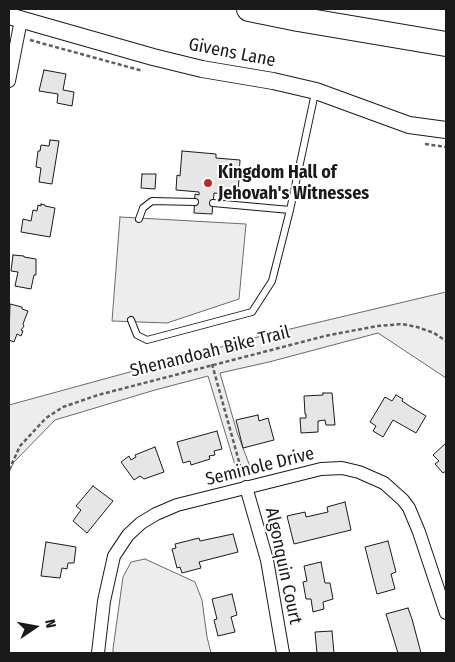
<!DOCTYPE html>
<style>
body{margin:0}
#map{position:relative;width:455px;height:662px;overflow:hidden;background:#fff;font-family:"Fira Sans Condensed",sans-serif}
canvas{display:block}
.frame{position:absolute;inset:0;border:10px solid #1a1a1a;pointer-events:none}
.north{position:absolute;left:10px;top:602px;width:50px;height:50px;-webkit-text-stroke:4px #fff;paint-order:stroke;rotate:78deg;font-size:14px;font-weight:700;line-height:20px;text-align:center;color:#1a1a1a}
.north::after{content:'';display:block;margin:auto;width:18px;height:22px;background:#1a1a1a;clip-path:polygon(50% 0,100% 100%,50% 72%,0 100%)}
</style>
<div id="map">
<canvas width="455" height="662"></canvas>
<div class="frame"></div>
<div class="north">N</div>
</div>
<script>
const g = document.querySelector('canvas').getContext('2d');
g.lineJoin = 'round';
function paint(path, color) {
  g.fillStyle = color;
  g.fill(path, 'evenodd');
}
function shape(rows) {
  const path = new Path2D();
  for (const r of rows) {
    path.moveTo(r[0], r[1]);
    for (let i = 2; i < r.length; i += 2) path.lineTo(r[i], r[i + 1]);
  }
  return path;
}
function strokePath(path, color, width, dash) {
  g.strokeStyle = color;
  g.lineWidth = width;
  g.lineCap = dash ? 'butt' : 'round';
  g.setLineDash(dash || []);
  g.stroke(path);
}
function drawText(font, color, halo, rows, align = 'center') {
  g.font = font + ' "Fira Sans Condensed",sans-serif';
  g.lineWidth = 4;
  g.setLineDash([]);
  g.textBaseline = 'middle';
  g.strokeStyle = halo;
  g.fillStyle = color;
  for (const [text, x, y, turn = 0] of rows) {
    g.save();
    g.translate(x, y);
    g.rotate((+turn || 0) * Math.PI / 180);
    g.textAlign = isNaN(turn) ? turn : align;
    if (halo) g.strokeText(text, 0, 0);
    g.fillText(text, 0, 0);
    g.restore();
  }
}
const built = shape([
 [120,217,246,224,239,299,167,323,112,321,120,217],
 [446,292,446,378,378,333,269,362,220,373,237,432,252,472,238,475,208,376,155,390,55,420,14,462,9,472,9,405,265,335,446,292],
 [145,559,195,582,202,600,207,637,211,653,113,653,113,649,123,577,131,562,145,559]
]);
const building = shape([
 [44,70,66,74,63,90,74,92,72,106,57,103,58,94,39,91,44,70],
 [50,140,59,141,52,184,39,182,41,168,36,167,38,151,40,151,41,145,49,146,50,140],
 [182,151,216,154,216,158,240,160,238,195,214,193,212,214,194,213,195,194,199,195,199,192,176,190,177,175,180,176,182,151],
 [142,174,156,174,155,189,141,188,142,174],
 [41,204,45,205,45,206,55,208,50,237,21,232,23,219,31,221,33,210,37,211,38,205,41,206,41,204],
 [13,255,24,256,24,257,36,259,36,275,34,275,31,289,15,286,18,272,11,271,13,255],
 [10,304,22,307,22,309,28,311,23,324,24,326,21,330,23,331,21,336,17,334,14,342,9,340,10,304],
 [323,393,332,393,335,425,326,425,325,420,318,421,318,432,301,433,300,418,306,418,306,414,305,414,304,396,323,395,323,393],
 [396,395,403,399,402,401,411,407,426,416,416,433,393,420,383,437,373,431,376,426,370,422,385,397,392,401,396,395],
 [258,415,259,421,268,418,274,440,243,448,236,420,258,415],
 [217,431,222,449,214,451,215,455,209,456,210,459,191,465,190,461,183,463,177,442,217,431],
 [446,443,446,471,443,473,435,464,439,461,433,455,446,443],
 [155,447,164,472,144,479,140,476,134,480,121,462,129,456,131,460,136,457,135,455,155,447],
 [93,486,113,501,87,533,73,521,81,510,76,506,93,486],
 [345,502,351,530,294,544,287,516,305,512,306,517,328,512,327,507,345,502],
 [233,534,238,552,199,562,201,568,182,573,180,567,177,568,172,549,176,548,175,544,199,538,200,541,233,534],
 [388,541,396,572,391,574,395,589,377,594,365,547,388,541],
 [46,542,76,547,74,563,68,563,67,569,62,568,60,578,41,576,46,542],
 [321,562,325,583,330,583,333,599,323,602,324,609,313,612,311,599,306,599,303,582,307,581,304,566,321,562],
 [232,594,237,615,231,617,235,632,218,636,214,620,217,619,212,599,232,594],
 [408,608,412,619,421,653,398,653,386,614,408,608],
 [332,631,334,653,317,653,315,632,332,631]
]);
const path = shape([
 [30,40,143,71],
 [425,144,446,147],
 [212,364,243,476],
 [9,470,20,446,46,418,63,407,98,395,325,336,377,326,402,324,417,327,434,333,446,341]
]);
const service = shape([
 [213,203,290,210],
 [139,219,143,208,152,201,195,202],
 [131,320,137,335,147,340,252,312,272,281,290,210,315,93]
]);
const minor = shape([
 [9,81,21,20],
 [246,487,267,560,283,653],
 [98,653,104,601,114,556,128,535,141,523,156,514,177,505,321,469,342,468,359,472,384,483,403,500,409,508,419,532,446,613]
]);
const tertiary = shape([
 [9,16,153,57,202,69,273,81,316,91,409,125,446,130]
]);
const motorway = shape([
 [249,9,298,19,446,44]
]);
const markers = [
 [208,183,5,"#c62828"]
];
const streetNames = [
 ["Givens Lane",232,53,11],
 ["Shenandoah Bike Trail",210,352,-14],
 ["Seminole Drive",260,467,-14],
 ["Algonquin Court",283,566,78]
];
const poiNames = [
 ["Kingdom Hall of",218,173],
 ["Jehovah's Witnesses",218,194]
];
paint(built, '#ededed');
strokePath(built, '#6a6a6a', 1);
paint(building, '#e6e6e6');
strokePath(building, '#1a1a1a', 1);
strokePath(service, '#1a1a1a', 8);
strokePath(minor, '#1a1a1a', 14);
strokePath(tertiary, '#1a1a1a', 18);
strokePath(motorway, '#1a1a1a', 26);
strokePath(path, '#5f5f5f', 2.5, [4, 2.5]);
strokePath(service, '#fff', 6);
strokePath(minor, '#fff', 12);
strokePath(tertiary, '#fff', 16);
strokePath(motorway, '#fff', 24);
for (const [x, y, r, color] of markers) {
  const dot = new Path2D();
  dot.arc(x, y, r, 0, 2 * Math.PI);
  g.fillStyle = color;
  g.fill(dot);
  strokePath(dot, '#fff', 2);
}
drawText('18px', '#1a1a1a', '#fff', streetNames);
drawText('bold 18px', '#1a1a1a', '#fff', poiNames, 'left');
</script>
